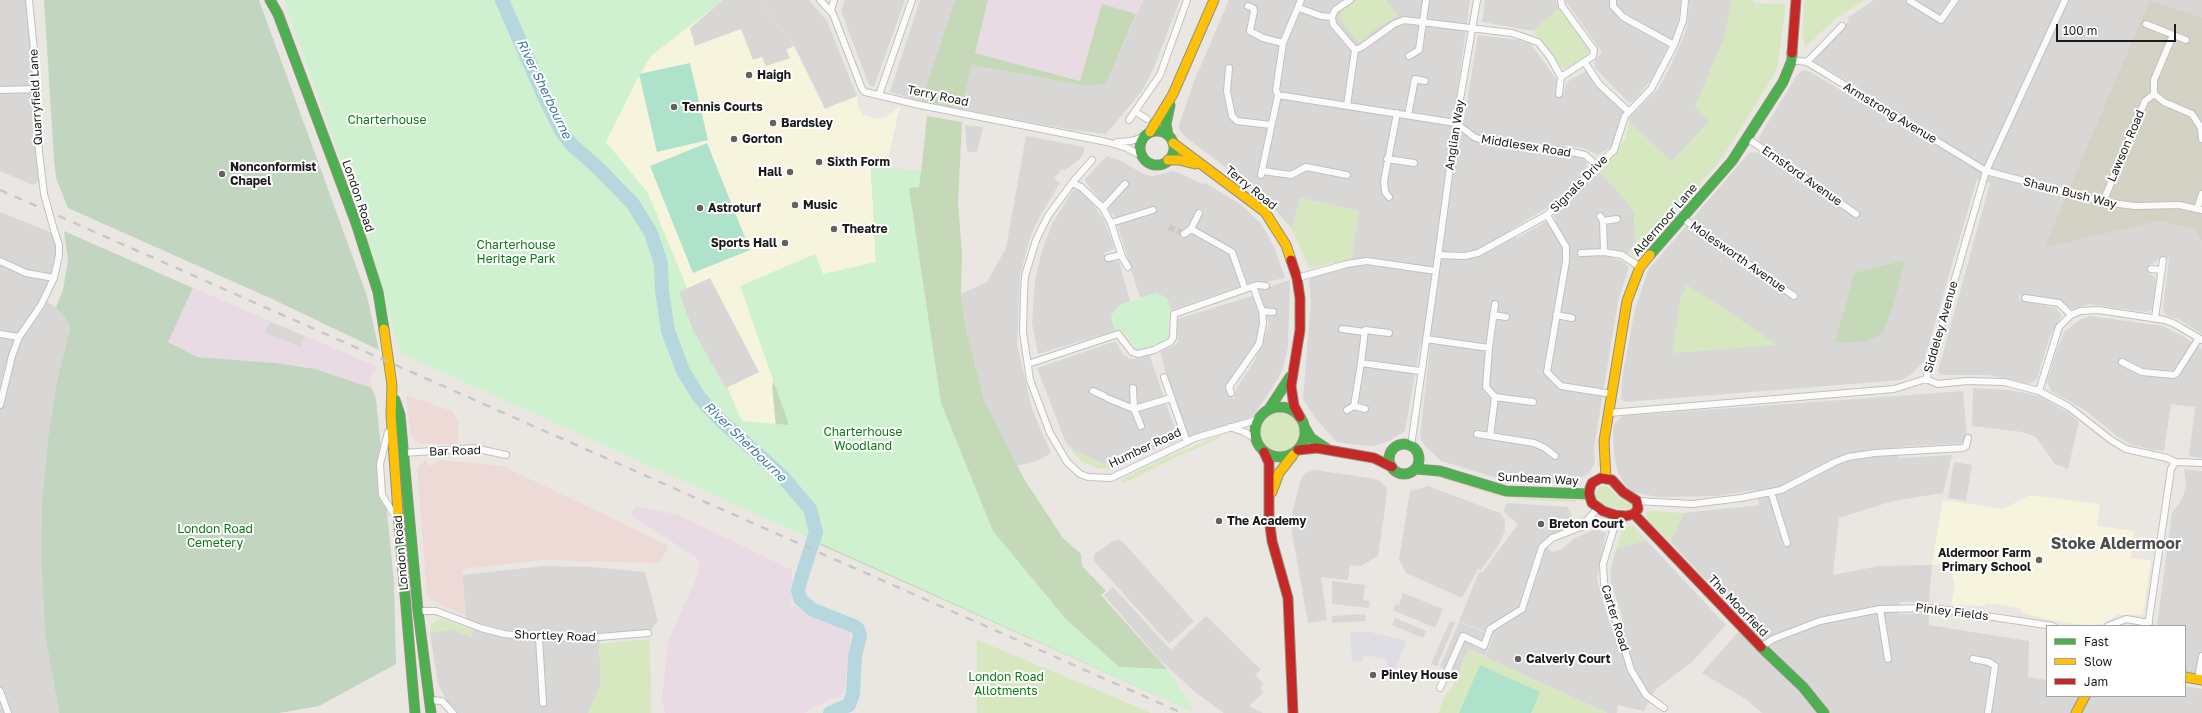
<!DOCTYPE html>
<style>
body{margin:0}
#map{position:relative;width:2202px;height:713px;overflow:hidden;background:#eae7e3;font-family:"Golos Text",sans-serif}
canvas{display:block}
.legend{position:absolute;left:2046px;top:625px;width:140px;height:72px;box-sizing:border-box;background:#fff;border:1px solid #a4a4a4;margin:0;padding:5px 7px;list-style:none;font-size:12px;color:#1b1b1b}
.legend li{display:flex;align-items:center;gap:8px;height:20px}
.legend b{width:20px;border:1px solid #a4a4a4}
.scale{position:absolute;left:2056px;top:24px;width:120px;height:18px;box-sizing:border-box;border:2px solid #1b1b1b;border-top:0;padding-left:5px;font-size:12px;line-height:14px;white-space:nowrap;color:#1b1b1b;-webkit-text-stroke:3px #fff;paint-order:stroke}
</style>
<div id="map">
<canvas width="2202" height="713"></canvas>
<ul class="legend">
<li><b style="height:5px;background:#4caf50"></b>Fast</li>
<li><b style="height:5px;background:#ffc107"></b>Slow</li>
<li><b style="height:5px;background:#c62828"></b>Jam</li>
</ul>
<div class="scale">100 m</div>
</div>
<script>
const g = document.querySelector('canvas').getContext('2d');
g.lineJoin = 'round';
function paint(path, color) {
  g.fillStyle = color;
  g.fill(path, 'evenodd');
}
function shape(rows) {
  const path = new Path2D();
  for (const r of rows) {
    if (r.length === 3) {
      path.moveTo(r[0] + r[2], r[1]);
      path.arc(r[0], r[1], r[2], 0, 2 * Math.PI);
      continue;
    }
    path.moveTo(r[0], r[1]);
    for (let i = 2; i < r.length; i += 2) path.lineTo(r[i], r[i + 1]);
  }
  return path;
}
function strokePath(path, color, width, dash) {
  g.strokeStyle = color;
  g.lineWidth = width;
  g.lineCap = dash ? 'butt' : 'round';
  g.setLineDash(dash || []);
  g.stroke(path);
}
function drawText(font, color, halo, rows, align = 'center') {
  g.font = font + ' "Golos Text",sans-serif';
  g.lineWidth = 4;
  g.setLineDash([]);
  g.textBaseline = 'middle';
  g.strokeStyle = halo;
  g.fillStyle = color;
  for (const [text, x, y, turn = 0] of rows) {
    g.save();
    g.translate(x, y);
    g.rotate((+turn || 0) * Math.PI / 180);
    g.textAlign = isNaN(turn) ? turn : align;
    if (halo) g.strokeText(text, 0, 0);
    g.fillText(text, 0, 0);
    g.restore();
  }
}
const residential = shape([
 [0,0,29,0,41,180,33,185,0,171],
 [759,0,809,0,827,21,857,96,825,109,794,46],
 [845,0,905,0,874,87,869,85,841,11],
 [920,0,955,0,921,101,890,92],
 [1143,0,1180,0,1153,70,1142,91,1106,134,1072,130,961,109,972,65,1087,86,1106,84],
 [1229,0,1470,0,1452,131,1461,137,1478,35,1519,40,1531,44,1557,80,1556,93,1563,94,1567,82,1586,71,1598,85,1625,109,1620,127,1612,146,1598,155,1583,148,1565,145,1564,155,1581,157,1586,161,1587,165,1586,172,1550,206,1509,231,1517,238,1547,221,1556,221,1554,216,1555,212,1599,171,1624,198,1634,213,1635,242,1626,257,1613,258,1623,261,1629,267,1618,302,1594,448,1595,463,1589,473,1579,480,1573,483,1507,481,1441,461,1424,445,1420,437,1430,346,1420,345,1405,431,1389,441,1374,446,1356,445,1337,442,1315,418,1303,399,1311,300,1309,282,1312,277,1350,267,1367,265,1403,270,1404,263,1367,258,1351,260,1359,211,1300,198,1292,229,1270,204,1224,166,1184,136,1179,128,1180,122,1194,81],
 [1485,0,1556,0,1559,9,1533,31,1482,22],
 [1565,0,1681,0,1679,17,1674,35,1652,79,1635,99,1629,103,1595,68,1594,61,1601,54,1601,51],
 [1689,0,1732,0,1732,9,1724,39,1695,107,1710,121,1671,162,1629,121,1629,118,1658,89,1670,67,1687,28],
 [1874,0,2202,0,2202,17,2150,0,2092,236,2159,221,2194,229,2202,241,2202,334,2180,320,2168,316,2164,312,2163,308,2169,259,2159,257,2157,261,2149,265,2148,272,2155,277,2156,282,2152,310,2145,312,2089,304,2072,309,2059,301,2019,295,2019,300,2056,308,2061,314,2061,317,2050,336,2037,379,2029,384,1988,375,1941,375,1938,371,1990,183,1977,179,1924,361,1912,374,1902,380,1625,402,1621,399,1622,378,1635,309,1648,270,1749,153,1758,152,1788,172,1793,167,1760,143,1759,137,1797,75,1803,70,1809,71,1871,108,1877,99,1814,61,1849,20,1847,18],
 [1026,136,1084,147,1084,153,1079,160,1065,170,1062,169,1054,178,1060,183,1040,216,1031,235,1020,275,1017,344,1032,409,1051,453,1037,461,1017,466,984,400,965,325,961,294,987,282,1006,248],
 [1107,156,1119,160,1146,175,1153,176,1173,171,1179,173,1203,184,1205,183,1242,205,1262,225,1274,247,1285,278,1261,283,1253,282,1171,310,1167,298,1156,293,1140,298,1115,217,1086,183,1085,179],
 [1073,190,1078,190,1092,203,1104,220,1114,247,1113,250,1104,253,1106,261,1119,261,1130,301,1120,305,1111,316,1115,331,1038,354,1032,323,1035,281,1041,254,1052,224],
 [0,212,55,234,59,255,44,300,56,307,68,322,70,328,57,381,48,438,42,499,41,559,45,634,59,713,0,713],
 [1290,280,1288,348,1282,371,1272,388,1254,415,1246,419,1189,437,1166,374,1160,351,1174,346,1178,342,1177,319,1252,296,1261,317,1259,337,1250,354,1225,387,1234,399,1236,389,1255,360,1269,324,1259,290],
 [2090,316,2163,326,2184,337,2202,349,2202,458,2189,456,2195,407,2171,404,2164,451,2154,450,2132,445,2118,437,2085,410,2052,392,2047,382,2058,346,2065,331,2081,319],
 [1116,341,1123,355,1129,358,1134,359,1149,354,1179,440,1118,464,1101,463,1074,450,1066,443,1037,368],
 [1973,388,2010,390,2040,396,2069,413,2079,422,2068,469,2055,464,2036,437,2022,432,1972,426],
 [1963,391,1967,437,1965,443,1897,447,1899,458,1952,455,1943,493,1893,501,1839,518,1833,575,1879,566,1932,565,1929,602,1900,602,1898,614,1929,613,1929,625,2029,641,2028,677,2047,680,2047,696,2185,696,2185,686,2202,689,2202,713,1762,713,1747,700,1702,673,1747,622,1670,542,1684,513,1759,505,1756,490,1717,496,1657,497,1632,492,1625,485,1618,472,1614,456,1613,426,1622,416],
 [2184,469,2202,471,2202,674,2185,672,2185,626,2157,626,2172,512,2179,504,2183,496,2186,486],
 [1507,503,1567,507,1572,514,1567,530,1556,533,1542,541,1552,552,1562,549,1575,538,1595,529,1606,533,1597,579,1610,624,1623,619,1611,583,1610,572,1616,549,1646,540,1726,625,1692,662,1656,689,1644,711,1618,705,1617,713,1607,713,1485,657,1494,636,1459,621,1479,572,1482,573,1518,524,1503,511],
 [544,566,591,567,645,572,658,621,648,633,599,637,601,685,588,713,453,713,438,684,430,633,452,629,471,637,475,626,466,622,462,575]
]);
const commercial = shape([
 [406,395,452,411,458,420,458,445,418,443,411,436],
 [426,460,429,466,441,460,503,466,669,546,660,563,541,560,462,569,466,616,445,607,430,599,427,595,417,468]
]);
const industrial = shape([
 [988,0,1143,0,1136,14,1102,5,1080,81,975,53],
 [193,288,378,367,372,374,370,385,372,388,315,369,276,363,197,357,168,342],
 [635,506,679,515,792,570,791,605,851,633,844,693,804,713,665,713,662,701,668,641,699,572,700,564,697,558,630,514]
]);
const education = shape([
 [723,0,759,0,794,46,825,109,857,96,858,106,863,115,877,119,888,116,900,106,887,164,871,167,876,262,823,274,815,254,783,355,782,425,750,431,730,408,603,147,647,59],
 [2030,495,2100,504,2097,526,2134,531,2131,558,2151,560,2143,614,2117,615,2105,623,2092,626,2050,620,2024,613,2019,608,1987,603,1983,606,1951,605,1955,586,1949,563,1932,565,1943,500,2003,509]
]);
const construction = shape([
 [2150,0,2202,17,2202,241,2194,229,2159,221,2044,248]
]);
const grass = shape([
 [1356,0,1386,0,1398,16,1373,30,1360,43,1357,41,1339,18,1342,11],
 [1732,0,1753,0,1753,3,1786,4,1778,63,1774,75,1721,160,1633,256,1630,254,1635,242,1634,213,1624,198,1599,171,1626,138,1629,121,1671,162,1710,121,1695,107,1724,39],
 [1804,0,1865,0,1834,20,1805,48,1803,37],
 [1559,9,1589,49,1589,53,1566,69,1561,67,1539,37,1533,31],
 [1300,198,1359,211,1351,260,1309,268,1292,229],
 [1687,285,1723,308,1777,345,1672,353,1681,296],
 [1280,432,20],
 [1220,435,1220,438,1174,458,1123,484,1121,480,1156,462],
 [1066,443,1074,450,1101,463,1118,464,1148,452,1114,468,1099,469,1080,460],
 [1431,473,1509,495,1577,498,1576,502,1520,499,1497,496,1430,475],
 [1600,486,1607,486,1619,498,1632,505,1632,509,1621,509,1604,505,1595,499,1595,493],
 [1651,511,1684,513,1670,542,1649,521,1646,516,1647,512],
 [1632,525,1646,540,1616,549,1623,527],
 [440,618,474,631,471,637,452,629,430,633,431,624],
 [650,639,651,713,588,713,601,685,599,644],
 [977,640,1088,686,1151,713,977,713],
 [1469,649,1485,657,1607,713,1438,713,1447,691,1450,692]
]);
const forest = shape([
 [955,0,988,0,975,53,1080,81,1102,4,1136,14,1106,84,1087,86,972,65,961,109,921,101],
 [927,116,962,122,958,202,962,253,961,294,965,325,984,400,1024,479,1063,538,1081,554,1082,566,1106,591,1101,595,1167,669,1194,712,814,542,777,438,772,386,783,355,817,295,876,262,871,166,921,172],
 [1905,260,1894,302,1884,331,1876,337,1861,342,1835,343,1854,273]
]);
const cemetery = shape([
 [44,0,259,0,367,296,379,350,270,298,68,208,56,178,54,159],
 [64,231,193,288,168,342,197,357,276,363,315,369,372,388,376,399,394,583,396,664,319,706,279,713,59,713,45,634,41,559,42,499,48,438,57,381,70,328,68,322,56,307,63,290,68,260]
]);
const park = shape([
 [284,0,723,0,651,56,637,79,606,142,648,193,738,413,743,421,789,425,740,286,815,254,823,274,876,262,871,166,921,172,919,187,909,188,941,403,993,531,1066,619,1119,667,1167,669,1194,712,400,353,360,215],
 [1156,293,1167,298,1172,313,1168,315,1169,338,1167,341,1136,350,1126,334,1115,333,1111,316,1120,305]
]);
const pitch = shape([
 [690,63,708,140,657,152,639,74],
 [707,143,750,250,693,273,650,166],
 [1480,665,1540,692,1531,713,1459,713]
]);
const parking = shape([
 [723,0,759,0,794,46,786,50,790,58,766,66,762,57,753,60,741,29,695,46,690,28],
 [1234,23,1248,29,1251,36,1249,50,1239,49,1240,37,1230,33],
 [1620,38,1637,48,1630,60,1626,56,1624,59,1613,43],
 [1681,47,1712,62,1703,80,1672,66],
 [1498,65,1508,67,1515,75,1502,86,1501,90,1495,89],
 [1223,67,1232,68,1232,75,1242,76,1240,87,1209,80,1209,75,1221,77],
 [1518,85,1527,98,1524,116,1516,114,1515,118,1509,117,1510,110,1501,108,1504,95],
 [1659,90,1677,108,1675,111,1685,120,1667,139,1660,136,1648,124,1656,116,1645,105],
 [1217,97,1230,98,1237,117,1238,131,1228,133,1223,130,1217,133,1210,107,1216,103],
 [965,125,983,127,977,153,967,151],
 [1321,149,1329,151,1327,163,1329,166,1330,160,1345,163,1342,181,1305,174,1306,169,1301,160,1312,163,1318,161],
 [1120,176,1137,191,1128,194,1129,197,1113,202,1113,193,1109,189],
 [1147,200,1149,206,1154,204,1158,218,1143,223,1137,203],
 [1388,205,1393,215,1398,216,1395,230,1383,227,1383,224,1372,222,1373,218,1378,219,1380,217,1377,211],
 [1193,211,1199,214,1201,212,1206,214,1197,230,1202,233,1198,241,1182,232],
 [1217,222,1224,225,1221,230,1238,252,1236,254,1232,249,1209,237],
 [1165,227,1167,233,1172,235,1169,241,1178,245,1173,255,1169,255,1164,241,1153,244,1149,232],
 [1527,245,1536,253,1549,253,1550,260,1532,261,1531,257,1519,256,1519,249],
 [1156,246,1160,260,1146,262,1142,250],
 [1257,247,1264,264,1251,269,1244,251],
 [1096,256,1100,256,1098,275,1111,277,1109,288,1102,286,1101,294,1095,293,1097,280,1093,279,1094,273,1078,270,1079,264,1094,266],
 [1177,261,1197,271,1194,278,1197,287,1186,290,1184,283,1189,281,1187,277,1174,267],
 [710,278,759,372,726,388,693,330,679,292],
 [1351,291,1367,293,1369,301,1362,302,1361,309,1355,308,1355,302,1348,300],
 [1073,304,1094,307,1096,314,1090,316,1092,321,1082,325,1079,317,1071,316],
 [1497,304,1516,307,1514,315,1520,316,1519,322,1494,318],
 [1313,317,1358,323,1358,329,1312,322],
 [270,322,304,336,301,347,265,333],
 [1331,369,1353,373,1352,381,1335,378,1333,392,1328,391,1329,384,1327,380,1321,378,1321,375,1328,375],
 [1504,387,1537,392,1536,401,1503,396],
 [1345,400,1349,405,1352,402,1380,407,1379,410,1373,409,1372,420,1364,419,1362,425,1358,424,1359,415,1354,409,1339,422,1334,415,1343,409,1340,404],
 [1451,404,1461,405,1459,437,1452,436,1452,426,1447,424],
 [1664,417,1668,477,1642,478,1641,472,1636,472,1634,433,1642,431,1641,418],
 [1954,462,1972,465,1966,501,1948,498],
 [1314,470,1377,479,1386,487,1387,495,1378,556,1361,566,1350,565,1348,580,1321,577,1327,620,1308,623,1292,533,1293,510,1301,479,1305,473],
 [1428,486,1500,513,1505,520,1505,531,1498,546,1481,570,1478,569,1462,598,1406,573,1399,559,1410,491],
 [1118,540,1122,541,1194,621,1169,644,1094,561,1094,554,1113,541],
 [1533,547,1537,554,1524,601,1540,616,1581,630,1567,665,1481,627,1494,597,1504,580],
 [1332,581,1365,585,1363,600,1370,601,1369,608,1332,604],
 [1113,587,1171,650,1206,616,1261,670,1255,675,1264,684,1260,688,1264,692,1249,706,1263,713,1224,713,1195,692,1160,660,1104,595],
 [1403,593,1443,609,1435,628,1393,610,1396,604,1399,605],
 [1365,614,1366,621,1332,623,1332,616],
 [1395,618,1426,631,1423,638,1392,625],
 [1450,621,1455,623,1437,666,1431,664],
 [1459,622,1493,636,1485,656,1469,649,1458,674,1440,667],
 [1954,649,2002,657,1996,701,1963,696,1967,669,1951,667]
]);
const plaza = shape([
 [1350,632,1370,632,1407,641,1395,669,1386,665,1388,660,1375,657,1362,655,1363,661,1352,662]
]);
const river = shape([
 [502,0,542,92,562,132,571,144,599,169,633,204,651,233,661,264,662,291,668,331,683,371,699,397,717,417,783,477,810,509,816,532,801,579,798,590,800,599,813,610,854,626,858,629,860,636,855,656,853,694,849,705,830,713]
]);
const streetTunnel = shape([
 [1169,227,1184,234]
]);
const street = shape([
 [29,0,35,60,39,152,44,194],
 [820,0,833,14,862,89,865,92,920,105,1107,142,1127,148,1142,156],
 [1561,0,1562,6,1594,50,1593,56,1561,77],
 [1613,0,1613,6,1623,17,1674,45],
 [1910,1,1941,20,1955,0],
 [1248,6,1253,8,1254,11,1250,31,1263,38,1283,43],
 [1299,8,1321,16,1332,17],
 [831,11,834,0],
 [2146,24,2186,40],
 [2173,35,2154,80,2154,94,2164,102,2192,114,2201,128,2202,139],
 [1355,50,1362,47,1394,24,1404,20,1512,33,1538,42,1550,57,1561,77,1559,94],
 [1409,56,1419,50,1426,0],
 [1792,60,1807,62,1986,171,2103,202,2135,206,2179,205,2202,210],
 [1807,62,1842,26],
 [1585,63,1599,84,1628,111],
 [1229,68,1227,91,1232,116,1237,121,1271,125],
 [0,90,37,89],
 [879,95,912,0],
 [1278,95,1456,123,1474,137,1482,140,1572,152,1585,155,1598,166],
 [1347,105,1355,50,1333,24,1332,17,1335,10,1350,0],
 [1136,112,1147,119],
 [1408,115,1415,79,1425,81],
 [1129,120,1160,75,1187,0],
 [1747,138,1856,214],
 [1117,142,1131,141,1143,137],
 [1387,159,1414,163],
 [1092,160,1072,183,1048,216,1036,240,1025,276,1024,294,1023,332,1030,380,1050,433,1067,462,1080,474,1088,477,1111,478,1195,438,1253,421,1259,418],
 [1263,171,1291,175,1306,167,1347,175],
 [1261,175,1278,95,1276,90,1283,43,1301,0],
 [1072,183,1081,187,1103,208,1111,223,1122,257,1128,267],
 [1389,197,1385,192,1384,181,1397,113],
 [2103,202,2145,101,2154,94],
 [1103,208,1125,184],
 [2197,209,2202,194],
 [1199,213,1191,229,1232,252,1245,289],
 [1547,215,1566,247,1566,261,1547,372,1561,386,1612,394],
 [1600,216,1603,221,1604,252],
 [1682,218,1794,296],
 [1603,221,1617,219],
 [1111,223,1153,210],
 [1184,234,1191,229],
 [1581,253,1604,252,1622,255,1640,267],
 [1438,255,1465,256,1478,253,1547,215,1614,150,1625,116,1651,89,1674,45,1683,21,1685,0],
 [1108,258,1121,255],
 [0,261,26,273,54,278],
 [2151,269,2161,270],
 [1436,271,1456,123,1477,0],
 [1297,278,1347,264,1367,261,1436,271,1411,446],
 [2025,298,2059,303,2071,315],
 [1262,311,1273,312],
 [1493,315,1506,317],
 [1556,315,1572,318],
 [2155,318,2163,260],
 [1342,329,1365,332],
 [0,334,19,337],
 [1426,339,1489,348,1495,304],
 [1489,348,1486,387,1495,397,1490,436,1534,443,1545,448,1555,456],
 [2122,362,2142,372,2173,375,2176,374,2199,338],
 [1361,363,1365,330,1389,333],
 [1028,364,1118,334,1132,352,1138,354,1154,350,1170,342,1173,338,1174,314,1257,285,1266,286],
 [1164,377,1187,442],
 [1926,379,1986,171,2065,0],
 [1926,379,1938,384,1967,381,2004,382,2039,391,2069,407,2111,440,2126,449,2167,458,2175,462,2202,463],
 [1133,388,1134,409,1141,426],
 [1093,391,1104,396],
 [2039,391,2059,327,2071,315,2080,311,2098,310,2165,320,2175,324,2202,340],
 [1231,393,1229,387,1259,344,1263,323,1262,311,1253,286],
 [1495,397,1533,402],
 [1107,398,1134,409,1171,398],
 [0,405,12,356,19,337,41,305,54,278,59,255,59,245,54,230],
 [1365,409,1354,406,1361,363,1420,371],
 [1347,410,1354,406],
 [1609,413,1894,389,1926,379],
 [1230,427,1244,432,1255,438],
 [388,432,380,464,382,495,395,516],
 [1477,434,1490,436],
 [404,453,474,448,506,455],
 [1771,492,1787,543],
 [1637,501,1692,504,1741,498,1781,490,1835,462,1848,457,1875,453,1963,448,1966,446,1968,438],
 [1615,515,1614,528,1603,564,1604,583,1631,670,1646,695,1664,708],
 [1880,609,1888,659],
 [418,611,436,611,481,628,504,634,539,638,599,637,648,633],
 [2108,626,2126,619,2149,623],
 [2148,626,2171,469,2175,462],
 [539,638,543,703],
 [1761,647,1773,639,1820,621,1880,609,1933,608,2053,626],
 [1973,659,1989,662,1995,666,1988,713],
 [2198,679,2202,656],
 [1440,688,1463,636,1484,646,1490,629,1522,609,1542,547,1552,538,1581,527,1598,508],
 [0,691,8,713],
 [429,700,442,701,453,713]
]);
const fast = shape([
 [270,0,278,14,356,223,378,292,384,329],
 [1157,148,17],
 [1168,135,1166,124,1170,105],
 [1650,255,1732,161,1783,82,1792,60,1792,53],
 [395,400,400,415,418,611,431,713],
 [1280,432,25],
 [1269,409,1290,377],
 [1305,428,1311,438,1326,448],
 [1404,459,15],
 [1416,469,1440,471,1506,491,1589,494],
 [398,512,415,713],
 [1761,647,1803,687,1824,713]
]);
const slow = shape([
 [1150,132,1173,94,1214,0],
 [1173,143,1265,212,1286,245,1291,260],
 [1168,160,1179,160,1195,164],
 [384,329,392,385,391,415,398,512],
 [1606,478,1604,441,1627,301,1640,267,1650,255],
 [1272,492,1279,473,1293,455],
 [2185,677,2202,680],
 [2076,713,2085,696]
]);
const jam = shape([
 [1792,53,1796,0],
 [1291,260,1297,278,1300,298,1300,330,1291,386,1294,406,1300,417],
 [1298,450,1317,448,1374,458,1392,467],
 [1264,452,1269,463,1269,518,1272,541,1288,598,1293,713],
 [1601,478,1612,480,1623,492,1637,501,1638,509,1634,514,1626,516,1615,515,1603,511,1592,503,1589,494,1590,488,1592,483,1601,478],
 [1634,514,1761,647]
]);
const rail = shape([
 [0,190,1182,713]
]);
const streetBridge = shape([
 [44,194,54,230]
]);
const markers = [
 [749,75,4,"#636261"],
 [674,107,4,"#636261"],
 [773,123,4,"#636261"],
 [734,139,4,"#636261"],
 [819,162,4,"#636261"],
 [790,172,4,"#636261"],
 [222,174,4,"#636261"],
 [795,205,4,"#636261"],
 [700,208,4,"#636261"],
 [834,229,4,"#636261"],
 [785,243,4,"#636261"],
 [1219,521,4,"#636261"],
 [1541,524,4,"#636261"],
 [2039,560,4,"#636261"],
 [1518,659,4,"#636261"],
 [1373,675,4,"#636261"]
];
const poiNames = [
 ["Haigh",757,75],
 ["Tennis Courts",682,107],
 ["Bardsley",781,123],
 ["Gorton",742,139],
 ["Sixth Form",827,162],
 ["Nonconformist",230,167],
 ["Chapel",230,181],
 ["Hall",782,172,"right"],
 ["Music",803,205],
 ["Astroturf",708,208],
 ["Theatre",842,229],
 ["Sports Hall",777,243,"right"],
 ["The Academy",1227,521],
 ["Breton Court",1549,524],
 ["Aldermoor Farm",2031,553,"right"],
 ["Primary School",2031,567,"right"],
 ["Calverly Court",1526,659],
 ["Pinley House",1381,675]
];
const streetNames = [
 ["Terry Road",938,96,12],
 ["Quarryfield Lane",36,97,-93],
 ["Armstrong Avenue",1890,113,31],
 ["Anglian Way",1455,135,-81],
 ["Middlesex Road",1526,146,9],
 ["Lawson Road",2126,146,-67],
 ["Ernsford Avenue",1802,176,35],
 ["Signals Drive",1579,184,-45],
 ["Terry Road",1251,188,39],
 ["Shaun Bush Way",2070,193,14],
 ["London Road",358,196,71],
 ["Aldermoor Lane",1665,220,-49],
 ["Molesworth Avenue",1738,257,35],
 ["Siddeley Avenue",1941,327,-74],
 ["Humber Road",1145,448,-25],
 ["Bar Road",455,451,-2],
 ["Sunbeam Way",1538,479,3],
 ["London Road",401,553,-95],
 ["The Moorfield",1738,606,46],
 ["Pinley Fields",1952,612,7],
 ["Carter Road",1615,618,73],
 ["Shortley Road",555,636,2]
];
const parkNames = [
 ["Charterhouse",387,120],
 ["Charterhouse",516,245],
 ["Heritage Park",516,259],
 ["Charterhouse",863,432],
 ["Woodland",863,446],
 ["London Road",215,529],
 ["Cemetery",215,543],
 ["London Road",1006,677],
 ["Allotments",1006,691]
];
const waterNames = [
 ["River Sherbourne",544,89,64],
 ["River Sherbourne",745,442,44]
];
const districtNames = [
 ["Stoke Aldermoor",2116,544]
];
paint(residential, '#d9d7d5');
paint(commercial, '#eddad7');
paint(industrial, '#e8dbe3');
paint(education, '#f6f4dc');
paint(construction, '#d3d2c5');
paint(grass, '#d7e8c0');
paint(forest, '#c5d9b8');
paint(cemetery, '#c2d5c1');
paint(park, '#d0f1cf');
paint(pitch, '#aee2ca');
paint(parking, '#d8d7d5');
paint(plaza, '#dedde3');
strokePath(river, '#b6d7de', 14);
strokePath(streetTunnel, '#cbc8c5', 6, [6, 3]);
strokePath(street, '#c2c1bf', 8);
strokePath(fast, '#92927c', 11);
strokePath(slow, '#92927c', 11);
strokePath(jam, '#92927c', 11);
strokePath(street, '#fcfbfb', 6);
strokePath(fast, '#4caf50', 9);
strokePath(slow, '#ffc107', 9);
strokePath(jam, '#c62828', 9);
strokePath(rail, '#c9c8c8', 2.5, [8, 8]);
strokePath(streetBridge, '#c2c1bf', 8, []);
strokePath(streetBridge, '#fcfbfb', 6);
for (const [x, y, r, color] of markers) {
  const dot = new Path2D();
  dot.arc(x, y, r, 0, 2 * Math.PI);
  g.fillStyle = color;
  g.fill(dot);
  strokePath(dot, '#fff', 1.5);
}
drawText('bold 12px', '#1b1b1b', '#fff', poiNames, 'left');
drawText('12px', '#1b1b1b', '#fff', streetNames);
drawText('12px', '#09790f', '#fff', parkNames);
drawText('italic 13px', '#4477a3', '#fff', waterNames);
drawText('bold 16px', '#4e4e4e', '#fff', districtNames);
</script>
